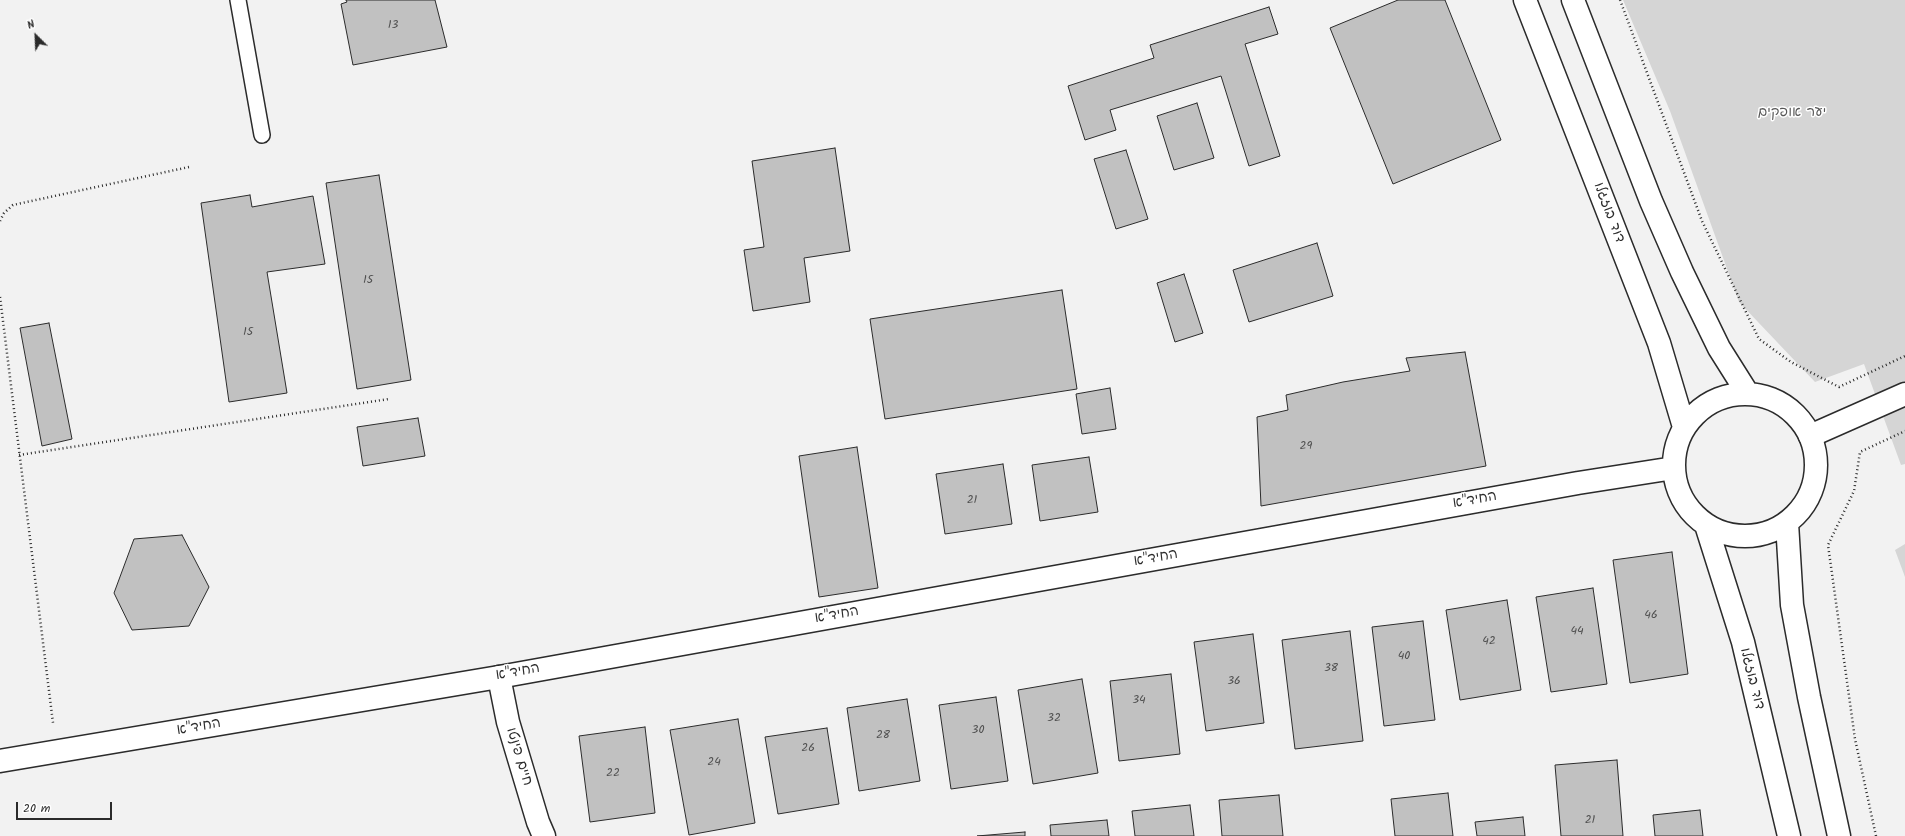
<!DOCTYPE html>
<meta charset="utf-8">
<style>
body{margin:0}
#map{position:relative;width:1905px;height:836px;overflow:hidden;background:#f2f2f2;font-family:Kalam,sans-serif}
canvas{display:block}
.north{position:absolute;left:16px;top:16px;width:40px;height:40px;-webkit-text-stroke:3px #fff;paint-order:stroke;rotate:336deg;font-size:11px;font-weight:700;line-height:16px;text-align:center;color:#2b2b2b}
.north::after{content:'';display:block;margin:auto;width:14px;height:18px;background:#2b2b2b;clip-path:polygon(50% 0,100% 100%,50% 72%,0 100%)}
.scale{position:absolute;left:16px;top:802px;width:96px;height:18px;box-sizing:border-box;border:2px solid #2b2b2b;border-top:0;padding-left:5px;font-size:12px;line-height:14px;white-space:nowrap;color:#2b2b2b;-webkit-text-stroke:3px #fff;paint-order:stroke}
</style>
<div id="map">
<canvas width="1905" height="836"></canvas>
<div class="north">N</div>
<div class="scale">20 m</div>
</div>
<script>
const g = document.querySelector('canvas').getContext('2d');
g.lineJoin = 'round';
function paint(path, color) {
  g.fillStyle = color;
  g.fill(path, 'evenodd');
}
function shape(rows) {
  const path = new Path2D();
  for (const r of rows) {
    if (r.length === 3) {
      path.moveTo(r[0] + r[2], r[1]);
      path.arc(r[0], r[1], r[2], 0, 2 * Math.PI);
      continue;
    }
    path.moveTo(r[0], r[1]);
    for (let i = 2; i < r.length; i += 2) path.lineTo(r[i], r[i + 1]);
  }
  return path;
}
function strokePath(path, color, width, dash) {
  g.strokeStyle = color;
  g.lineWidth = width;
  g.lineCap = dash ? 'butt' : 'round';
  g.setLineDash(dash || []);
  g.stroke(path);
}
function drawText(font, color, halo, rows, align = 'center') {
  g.font = font + ' Kalam,"Playpen Sans Hebrew",sans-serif';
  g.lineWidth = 3;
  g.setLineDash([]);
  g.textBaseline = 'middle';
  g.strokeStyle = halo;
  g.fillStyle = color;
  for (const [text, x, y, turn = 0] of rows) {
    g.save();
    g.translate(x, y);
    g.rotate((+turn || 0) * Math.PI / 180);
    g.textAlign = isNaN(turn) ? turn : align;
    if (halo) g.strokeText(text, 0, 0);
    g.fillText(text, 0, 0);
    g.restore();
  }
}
const green = shape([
 [1623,0,1905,0,1905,464,1901,465,1864,364,1815,382,1739,302,1670,111],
 [1905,544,1905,577,1895,550]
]);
const building = shape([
 [346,0,435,0,447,47,353,65,341,4,347,2,346,0],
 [1398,0,1445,0,1501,140,1393,184,1330,28,1398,0],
 [1269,7,1278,34,1245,44,1280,156,1249,166,1221,76,1110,110,1116,130,1085,140,1068,86,1154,58,1150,45,1269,7],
 [1197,103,1214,158,1174,170,1157,116,1197,103],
 [835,148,850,251,804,258,810,302,753,311,744,250,764,247,752,161,835,148],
 [1126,150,1148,219,1116,229,1094,159,1126,150],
 [379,175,411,380,357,389,326,183,379,175],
 [250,195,252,207,313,196,325,264,267,272,287,393,229,402,201,203,250,195],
 [1317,243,1333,296,1249,322,1233,270,1317,243],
 [1184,274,1203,333,1175,342,1157,283,1184,274],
 [1062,290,1077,389,885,419,870,319,1062,290],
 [49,323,72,439,42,446,20,328,49,323],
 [1465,352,1486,466,1261,506,1257,417,1288,410,1286,395,1343,382,1410,371,1406,358,1465,352],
 [1110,388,1116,429,1082,434,1076,394,1110,388],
 [418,418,425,456,363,466,357,427,418,418],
 [857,447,878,588,819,597,799,456,857,447],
 [1089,457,1098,512,1040,521,1032,465,1089,457],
 [1003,464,1012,524,945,534,936,474,1003,464],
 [182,535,209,587,189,626,132,630,114,593,134,539,182,535],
 [1672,552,1688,674,1630,683,1613,560,1672,552],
 [1593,588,1607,684,1551,692,1536,597,1593,588],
 [1507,600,1521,690,1460,700,1446,610,1507,600],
 [1423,621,1435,720,1384,726,1372,627,1423,621],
 [1350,631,1363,741,1295,749,1282,640,1350,631],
 [1253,634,1264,723,1206,731,1194,642,1253,634],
 [1171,674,1180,754,1119,761,1110,681,1171,674],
 [1082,679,1098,773,1033,784,1018,690,1082,679],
 [996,697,1008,781,951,789,939,705,996,697],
 [907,699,920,781,859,791,847,708,907,699],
 [738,719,755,823,689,835,670,730,738,719],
 [645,727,655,813,590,822,579,736,645,727],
 [827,728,839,804,778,814,765,737,827,728],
 [1617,760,1623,836,1561,836,1555,765,1617,760],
 [1448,793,1453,836,1395,836,1391,799,1448,793],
 [1279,795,1283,836,1222,836,1219,800,1279,795],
 [1190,805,1194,836,1135,836,1132,811,1190,805],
 [1700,810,1703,836,1655,836,1653,815,1700,810],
 [1523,817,1525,836,1477,836,1475,822,1523,817],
 [1107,820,1109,836,1051,836,1050,825,1107,820],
 [1025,832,1025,836,977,836,1025,832]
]);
const path = shape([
 [1620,0,1702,221,1759,339,1791,362,1839,387,1905,356],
 [0,221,4,213,13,205,22,203,189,167],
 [0,297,53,723],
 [19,455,389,399],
 [1876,836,1855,739,1828,545,1854,491,1860,452,1905,431]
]);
const service = shape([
 [238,0,262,135]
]);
const minor = shape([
 [1810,436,1905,394],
 [499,677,508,722,538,822,544,836]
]);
const tertiary = shape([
 [1525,0,1659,343,1684,427],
 [1573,0,1651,201,1682,272,1719,348,1748,394],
 [1745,465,71],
 [1787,523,1792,605,1809,697,1839,836],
 [1706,525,1743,642,1789,836],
 [0,761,499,677,1578,483,1674,468]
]);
const numberNames = [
 ["13",393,26],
 ["15",368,281],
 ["15",248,333],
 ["29",1306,447],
 ["21",972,501],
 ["46",1651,616],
 ["44",1577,632],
 ["42",1489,642],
 ["40",1404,657],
 ["38",1331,669],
 ["36",1234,682],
 ["34",1139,701],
 ["32",1054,719],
 ["30",978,731],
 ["28",883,736],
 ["26",808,749],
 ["24",714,763],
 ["22",613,774],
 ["21",1590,821]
];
const parkNames = [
 ["יער אופקים",1792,114]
];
const streetNames = [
 ["דוד בוזגלו",1608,213,69],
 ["החיד\"א",1475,501,-10],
 ["החיד\"א",1156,559,-10],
 ["החיד\"א",837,616,-10],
 ["החיד\"א",518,673,-10],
 ["דוד בוזגלו",1751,679,76],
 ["החיד\"א",199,728,-10],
 ["חיים פינטו",518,757,73]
];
paint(green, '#d5d5d5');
paint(building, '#c1c1c1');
strokePath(building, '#2b2b2b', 1);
strokePath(service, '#2b2b2b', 18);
strokePath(minor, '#2b2b2b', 25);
strokePath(tertiary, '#2b2b2b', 25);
strokePath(path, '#2b2b2b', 2.5, [1, 3]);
strokePath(service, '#fff', 15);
strokePath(minor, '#fff', 22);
strokePath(tertiary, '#fff', 22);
drawText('12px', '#505050', null, numberNames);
drawText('14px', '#565656', '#fff', parkNames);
drawText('14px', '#2b2b2b', '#fff', streetNames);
</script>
